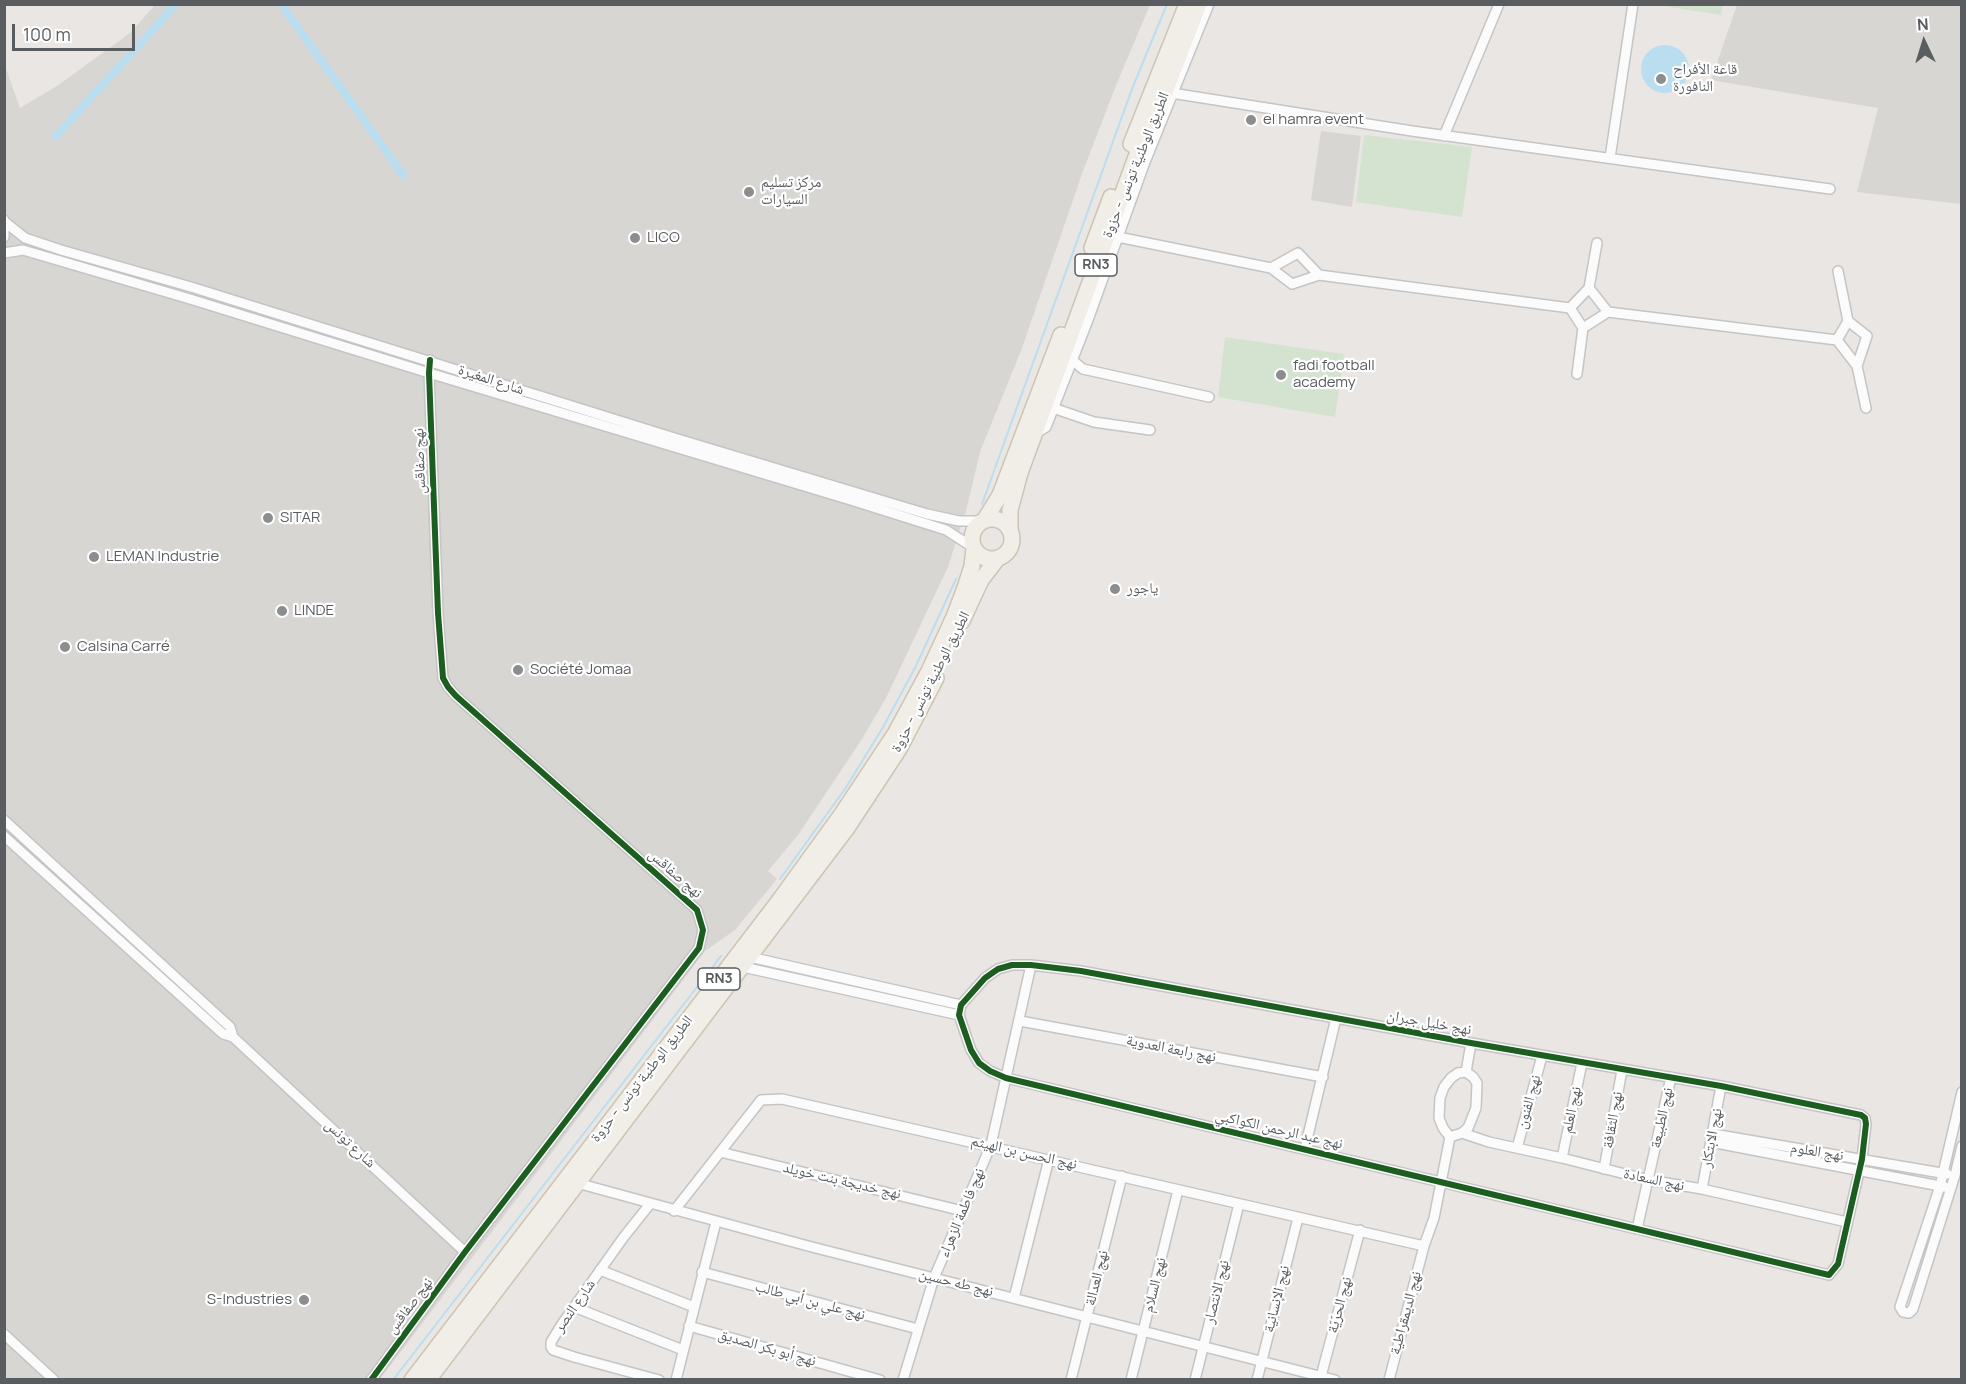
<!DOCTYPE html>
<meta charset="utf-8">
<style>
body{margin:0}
#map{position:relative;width:1966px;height:1384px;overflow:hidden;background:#e9e6e3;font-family:Manrope,sans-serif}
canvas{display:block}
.frame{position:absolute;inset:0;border:6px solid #595d60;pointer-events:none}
.north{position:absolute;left:1894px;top:12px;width:60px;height:60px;-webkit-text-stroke:4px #fff;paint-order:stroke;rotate:356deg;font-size:16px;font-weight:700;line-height:24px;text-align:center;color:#595d60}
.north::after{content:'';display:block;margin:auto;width:21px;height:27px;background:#595d60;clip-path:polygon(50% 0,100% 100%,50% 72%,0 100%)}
.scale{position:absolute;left:12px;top:24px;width:123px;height:27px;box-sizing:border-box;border:3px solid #595d60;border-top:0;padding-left:8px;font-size:18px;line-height:21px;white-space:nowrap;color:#595d60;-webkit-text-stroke:4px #fff;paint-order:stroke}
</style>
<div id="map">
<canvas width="1966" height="1384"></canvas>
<div class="frame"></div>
<div class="north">N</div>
<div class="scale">100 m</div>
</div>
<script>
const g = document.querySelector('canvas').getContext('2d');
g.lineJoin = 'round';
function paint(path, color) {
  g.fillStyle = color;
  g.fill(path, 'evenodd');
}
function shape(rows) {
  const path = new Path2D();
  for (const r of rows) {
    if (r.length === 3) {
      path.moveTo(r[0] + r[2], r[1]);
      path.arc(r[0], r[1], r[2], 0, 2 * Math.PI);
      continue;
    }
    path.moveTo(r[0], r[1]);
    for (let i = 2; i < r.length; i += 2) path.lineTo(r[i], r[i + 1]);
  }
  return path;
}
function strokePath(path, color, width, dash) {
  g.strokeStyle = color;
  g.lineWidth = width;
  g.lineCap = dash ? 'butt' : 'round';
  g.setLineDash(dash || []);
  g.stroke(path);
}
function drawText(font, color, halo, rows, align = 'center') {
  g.font = font + ' Manrope,"Noto Naskh Arabic",sans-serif';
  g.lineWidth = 4.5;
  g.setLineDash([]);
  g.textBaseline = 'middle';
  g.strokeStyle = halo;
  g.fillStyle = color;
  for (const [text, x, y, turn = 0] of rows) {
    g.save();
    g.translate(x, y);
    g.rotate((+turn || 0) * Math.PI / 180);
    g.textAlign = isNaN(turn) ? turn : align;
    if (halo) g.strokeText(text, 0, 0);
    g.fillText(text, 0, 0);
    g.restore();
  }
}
const industrial = shape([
 [156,4,1150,5,1117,83,1083,171,1022,348,980,452,967,507,948,567,886,698,862,739,798,835,768,871,777,879,735,930,705,951,380,1379,5,1379,4,63,20,108,57,86,130,33],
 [1737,5,1961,5,1961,204,1857,192,1878,108,1711,80],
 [1321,131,1361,136,1352,207,1311,200]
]);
const green = shape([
 [1657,5,1657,4,1723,5,1721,15],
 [1364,135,1472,147,1462,217,1356,202],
 [1225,337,1344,354,1335,417,1218,397]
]);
const water = shape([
 [1665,69,24]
]);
const stream = shape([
 [982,504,1132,89,1167,4],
 [780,879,845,789,882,729,916,666,956,579],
 [393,1380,721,956]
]);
const canal = shape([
 [281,4,403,175],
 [56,136,176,4]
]);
const minor = shape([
 [1165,92,1412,131,1830,189],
 [1444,136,1499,4],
 [1610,158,1633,4],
 [4,220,4,237],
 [5,222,25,238,61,250,191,287,671,437,927,514,959,521,983,521],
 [1118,237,1271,268,1292,284,1319,275,1570,308],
 [4,253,23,250,190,299,429,373,854,501,946,530,974,548],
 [1271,268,1298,253,1319,275],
 [1589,288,1608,312],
 [1570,308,1589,288,1597,243],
 [1570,308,1583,328,1577,374],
 [1848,321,1867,336,1857,366],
 [1583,328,1608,312,1837,340,1857,366,1866,408],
 [1837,340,1848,321,1838,271],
 [1072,360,1083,369,1209,397],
 [1053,408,1094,422,1150,430],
 [1034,434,1046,427,1088,320,1145,162,1209,4],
 [4,820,230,1027,233,1037],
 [4,836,223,1034,233,1037,465,1252],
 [750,957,961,1005],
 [1012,965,1031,965,1081,971,1471,1043,1721,1086,1861,1115,1865,1118,1866,1124,1862,1159,1838,1264,1829,1275,1006,1078,990,1071,979,1063,971,1050,959,1015,961,1005,985,978,998,969,1012,965],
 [743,967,959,1015],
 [1020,1021,1323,1077],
 [1466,1072,1473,1077,1477,1083,1476,1108,1468,1128,1462,1133,1450,1137,1443,1128,1439,1118,1440,1098,1444,1087,1451,1078,1458,1073,1466,1072],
 [1466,1072,1471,1043],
 [1962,1092,1940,1186,1900,1307,1903,1312,1909,1313,1913,1309,1955,1175,1962,1146],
 [1462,1133,1489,1142,1562,1158,1649,1180,1702,1189,1847,1222],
 [1713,1134,1947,1174],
 [1711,1142,1945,1187],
 [1305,1148,1336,1018],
 [1517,1148,1542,1056],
 [720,1152,963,1211],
 [1562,1158,1582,1063],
 [1604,1169,1622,1070],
 [577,1183,808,1246,1335,1380],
 [1702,1189,1721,1086],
 [650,1204,623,1238,562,1324,551,1342,551,1347,553,1350,574,1357,659,1380],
 [674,1211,761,1100,782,1099,1424,1246],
 [1637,1229,1671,1077],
 [600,1270,694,1307],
 [702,1272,918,1329],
 [1014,1298,1049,1159],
 [574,1307,683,1350],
 [689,1326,880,1380],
 [4,1334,54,1380],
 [371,1380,465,1252,699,948,703,930,697,910,456,696,448,687,443,678,438,613,429,373,430,360],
 [676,1380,716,1222],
 [903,1380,934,1278,991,1145,1031,965],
 [1071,1380,1122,1176],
 [1131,1380,1178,1190],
 [1195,1380,1239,1204],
 [1257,1380,1298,1218],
 [1320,1380,1360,1230],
 [1389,1380,1424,1246,1434,1218,1450,1137]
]);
const primary = shape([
 [1131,144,1187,4],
 [1092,248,1111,197],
 [992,539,20],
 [984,521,1000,495,1061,335],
 [1010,531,1010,510,1020,473,1143,138,1165,92,1199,4],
 [962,621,981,580,998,558],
 [412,1380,779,901,842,814,895,734,929,671,954,617,965,588,972,566,974,548],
 [428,1380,847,828,899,749,936,678]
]);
const cycleway = shape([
 [1012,965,1031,965,1081,971,1471,1043,1721,1086,1861,1115,1865,1118,1866,1124,1862,1159,1838,1264,1829,1275,1006,1078,990,1071,979,1063,971,1050,959,1015,961,1005,985,978,998,969,1012,965],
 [371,1380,465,1252,699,948,703,930,697,910,456,696,448,687,443,678,438,613,429,373,430,360]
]);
const markers = [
 [1661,79,6,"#8b8d8e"],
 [1251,120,6,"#8b8d8e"],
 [749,192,6,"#8b8d8e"],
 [635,238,6,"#8b8d8e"],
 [1281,375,6,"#8b8d8e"],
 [268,518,6,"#8b8d8e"],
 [94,557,6,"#8b8d8e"],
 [1115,589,6,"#8b8d8e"],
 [282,611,6,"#8b8d8e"],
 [65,647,6,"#8b8d8e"],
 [518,670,6,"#8b8d8e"],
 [304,1300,6,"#8b8d8e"]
];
const shields = [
 [1096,265,42],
 [719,979,42]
];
const shieldNames = [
 ["RN3",1096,265],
 ["RN3",719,979]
];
const poiNames = [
 ["قاعة الأفراح",1673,70],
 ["النافورة",1673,87],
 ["el hamra event",1263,120],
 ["مركز تسليم",761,183],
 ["السيارات",761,200],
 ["LICO",647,238],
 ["fadi football",1293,366],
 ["academy",1293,383],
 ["SITAR",280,518],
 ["LEMAN Industrie",106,557],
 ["ياجور",1127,589],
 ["LINDE",294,611],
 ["Calsina Carré",77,647],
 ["Société Jomaa",530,670],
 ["S-Industries",292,1300,"right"]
];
const streetNames = [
 ["الطريق الوطنية تونس - حزوة",1136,165,-68],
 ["شارع المغيرة",491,380,18],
 ["نهج صفاقس",420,461,-92],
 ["الطريق الوطنية تونس - حزوة",931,682,-63],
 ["نهج صفاقس",675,874,41],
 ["نهج خليل جبران",1429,1023,10],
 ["نهج رابعة العدوية",1171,1049,11],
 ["الطريق الوطنية تونس - حزوة",642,1079,-52],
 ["نهج الفنون",1529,1102,-74],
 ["نهج العلم",1572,1110,-78],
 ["نهج الطبيعة",1662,1118,-78],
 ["نهج الثقافة",1613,1120,-80],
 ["نهج عبد الرحمن الكواكبي",1279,1130,13],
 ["نهج الابتكار",1712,1138,-79],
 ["شارع تونس",350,1144,43],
 ["نهج العلوم",1817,1152,9],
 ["نهج الحسن بن الهيثم",1024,1153,13],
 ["نهج السعادة",1654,1180,12],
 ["نهج خديجة بنت خويلد",842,1181,13],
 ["نهج فاطمة الزهراء",962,1213,-67],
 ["نهج العدالة",1097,1278,-76],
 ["نهج طه حسين",956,1283,14],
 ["نهج السلام",1155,1285,-76],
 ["نهج الانتصار",1217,1292,-76],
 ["نهج الإنسانية",1277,1299,-76],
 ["نهج علي بن أبي طالب",810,1301,15],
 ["نهج الحرّيّة",1340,1305,-75],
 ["نهج صفاقس",410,1306,-53],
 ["شارع النصر",575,1306,-55],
 ["نهج الديمقراطية",1406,1313,-75],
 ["نهج أبو بكر الصديق",767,1348,16]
];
paint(industrial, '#d8d6d3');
paint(green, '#d4e3cf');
paint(water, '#badef0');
strokePath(stream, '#badef0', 2);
strokePath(canal, '#badef0', 8);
strokePath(minor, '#c5c5c5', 12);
strokePath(primary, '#cec4b3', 18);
strokePath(minor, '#fcfbfb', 9);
strokePath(primary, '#f0eee6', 15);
strokePath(cycleway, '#1b5e20', 6);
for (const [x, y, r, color] of markers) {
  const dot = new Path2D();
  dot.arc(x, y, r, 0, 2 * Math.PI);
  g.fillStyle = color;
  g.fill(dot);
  strokePath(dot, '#fff', 2);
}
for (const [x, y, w] of shields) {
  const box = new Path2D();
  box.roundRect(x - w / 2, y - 11, w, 22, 4.5);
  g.fillStyle = '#fff';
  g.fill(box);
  strokePath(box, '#595d60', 1.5);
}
drawText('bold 14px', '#595d60', null, shieldNames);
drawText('15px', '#595d60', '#fff', poiNames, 'left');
drawText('15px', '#595d60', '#fff', streetNames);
</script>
